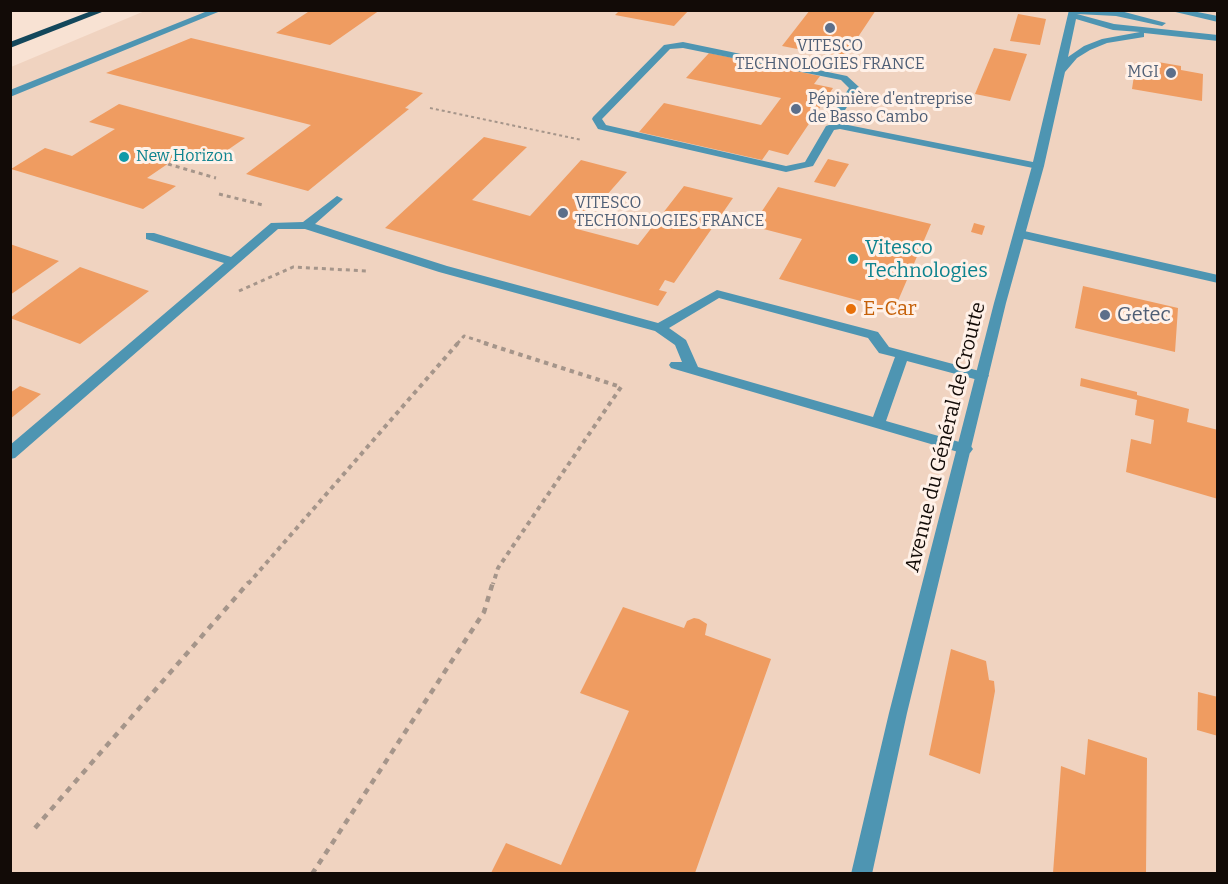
<!DOCTYPE html>
<meta charset="utf-8">
<style>
body{margin:0}
#map{position:relative;width:1228px;height:884px;overflow:hidden;background:#f8e2d3;font-family:Bitter,serif}
canvas{display:block}
.frame{position:absolute;inset:0;border:12px solid #120b07;pointer-events:none}
</style>
<div id="map">
<canvas width="1228" height="884"></canvas>
<div class="frame"></div>
</div>
<script>
const g = document.querySelector('canvas').getContext('2d');
g.lineJoin = 'round';
function paint(path, color) {
  g.fillStyle = color;
  g.fill(path, 'evenodd');
}
function shape(rows) {
  const path = new Path2D();
  for (const r of rows) {
    path.moveTo(r[0], r[1]);
    for (let i = 2; i < r.length; i += 2) path.lineTo(r[i], r[i + 1]);
  }
  return path;
}
function strokePath(path, color, width, dash) {
  g.strokeStyle = color;
  g.lineWidth = width;
  g.lineCap = dash ? 'butt' : 'round';
  g.setLineDash(dash || []);
  g.stroke(path);
}
function drawText(font, color, halo, rows, align = 'center') {
  g.font = font + ' Bitter,serif';
  g.lineWidth = 6;
  g.setLineDash([]);
  g.textBaseline = 'middle';
  g.strokeStyle = halo;
  g.fillStyle = color;
  for (const [text, x, y, turn = 0] of rows) {
    g.save();
    g.translate(x, y);
    g.rotate((+turn || 0) * Math.PI / 180);
    g.textAlign = isNaN(turn) ? turn : align;
    if (halo) g.strokeText(text, 0, 0);
    g.fillText(text, 0, 0);
    g.restore();
  }
}
const built = shape([
 [147,10,1217,11,1217,873,11,874,11,67]
]);
const building = shape([
 [311,10,380,10,330,45,276,33],
 [620,10,689,10,674,26,615,15],
 [810,10,876,10,844,58,782,46],
 [1018,14,1046,19,1040,45,1010,41],
 [191,38,423,93,405,108,409,109,308,191,246,174,311,125,106,73],
 [994,48,1027,54,1010,101,975,94],
 [709,53,820,76,814,84,833,88,788,155,769,150,762,160,639,132,664,103,761,125,781,98,686,78],
 [1136,62,1158,66,1158,62,1181,66,1181,70,1203,74,1202,101,1132,89],
 [119,104,245,138,216,158,188,150,147,178,176,186,143,209,11,169,45,148,72,156,115,129,89,122],
 [484,137,527,147,472,200,530,216,581,160,627,172,577,229,638,245,684,186,733,198,674,283,665,280,659,290,667,292,658,306,385,228],
 [828,159,849,164,835,187,814,182],
 [778,187,931,224,894,310,779,279,802,239,752,226],
 [974,223,985,226,982,235,971,232],
 [10,244,59,261,10,295],
 [80,267,149,291,80,344,10,318],
 [1083,286,1178,308,1175,352,1075,328],
 [1081,378,1137,392,1137,395,1189,409,1187,422,1218,430,1218,499,1126,472,1131,439,1151,444,1154,420,1135,415,1137,400,1080,386],
 [20,386,41,394,10,419,10,393],
 [623,607,684,628,687,621,694,618,699,619,707,624,705,635,771,659,695,873,491,873,506,843,561,865,629,711,580,693],
 [951,649,986,661,989,680,994,681,995,691,980,774,929,755],
 [1198,692,1218,697,1218,736,1197,730],
 [1088,739,1147,758,1146,873,1053,873,1061,766,1085,775]
]);
const pathFar3 = shape([
 [430,108,582,140]
]);
const pathFar2 = shape([
 [168,164,216,178],
 [219,194,263,205],
 [239,291,293,267,367,271],
 [457,344,464,336,489,344]
]);
const pathFar1 = shape([
 [484,343,621,387,498,568,493,584],
 [248,584,458,343]
]);
const path = shape([
 [35,828,249,582],
 [312,874,484,612,493,582]
]);
const lane = shape([
 [1167,10,1187,10,1218,16,1218,22,1167,10],
 [683,42,847,76,859,87,839,120,843,124,1038,163,1044,166,1038,169,840,129,834,130,813,166,786,172,598,129,592,119,593,117,664,45,683,42],
 [683,48,841,80,849,88,829,120,832,124,826,126,805,162,786,166,606,125,602,119,670,49,683,48],
 [337,196,343,199,341,201,315,224,447,266,658,323,717,290,878,332,889,347,987,373,989,376,982,381,907,361,886,421,970,445,973,449,970,453,965,454,671,368,669,365,671,362,682,362,675,345,655,331,439,272,305,229,278,229,15,458,10,459,10,445,224,263,146,239,146,233,154,233,231,257,271,223,303,222,337,196],
 [719,298,868,338,879,353,895,357,873,417,698,367,686,340,669,328,719,298],
 [1020,230,1218,275,1218,283,1016,237,1016,231,1020,230]
]);
const street = shape([
 [210,10,223,10,10,97,10,90,210,10],
 [1069,10,1117,10,1166,23,1162,26,1116,16,1077,14,1114,24,1218,35,1218,41,1144,33,1144,37,1107,43,1090,50,1077,58,1065,72,1044,166,1006,303,907,713,872,874,851,874,889,713,994,303,1032,166,1069,10],
 [1076,19,1113,30,1140,32,1102,39,1084,46,1068,57,1076,19]
]);
const primary = shape([
 [94,10,107,10,10,48,10,42,94,10]
]);
const markers = [
 [830,28,6,"#5c6f8a"],
 [1171,73,6,"#5c6f8a"],
 [796,109,6,"#5c6f8a"],
 [124,157,6,"#0f9aa8"],
 [563,213,6,"#5c6f8a"],
 [853,259,6,"#0f9aa8"],
 [851,309,6,"#e8710a"],
 [1105,315,6,"#5c6f8a"]
];
const farServicenames = [
 ["VITESCO",830,47,"center"],
 ["TECHNOLOGIES FRANCE",830,65,"center"],
 ["MGI",1159,73,"right"],
 ["Pépinière d'entreprise",808,100],
 ["de Basso Cambo",808,118],
 ["VITESCO",575,204],
 ["TECHONLOGIES FRANCE",575,222]
];
const farCulturenames = [
 ["New Horizon",136,157]
];
const cultureNames = [
 ["Vitesco",865,248],
 ["Technologies",865,271]
];
const foodNames = [
 ["E-Car",863,309]
];
const serviceNames = [
 ["Getec",1117,315]
];
const streetNames = [
 ["Avenue du Général de Croutte",946,437,-76]
];
paint(built, '#f0d3c0');
paint(building, '#ef9c61');
strokePath(pathFar3, '#a5958a', 2, [3, 3]);
strokePath(pathFar2, '#a5958a', 3, [4, 4]);
strokePath(pathFar1, '#a5958a', 4, [4.5, 4.5]);
strokePath(path, '#a5958a', 4.5, [6, 6]);
paint(lane, '#4e95b2');
paint(street, '#4e95b2');
paint(primary, '#13475b');
for (const [x, y, r, color] of markers) {
  const dot = new Path2D();
  dot.arc(x, y, r, 0, 2 * Math.PI);
  g.fillStyle = color;
  g.fill(dot);
  strokePath(dot, '#fff1e8', 2);
}
drawText('16px', '#4e5e75', '#fff1e8', farServicenames, 'left');
drawText('16px', '#0d838f', '#fff1e8', farCulturenames, 'left');
drawText('20px', '#0d838f', '#fff1e8', cultureNames, 'left');
drawText('20px', '#c56008', '#fff1e8', foodNames, 'left');
drawText('20px', '#4e5e75', '#fff1e8', serviceNames, 'left');
drawText('20px', '#120b07', '#fff1e8', streetNames);
</script>
